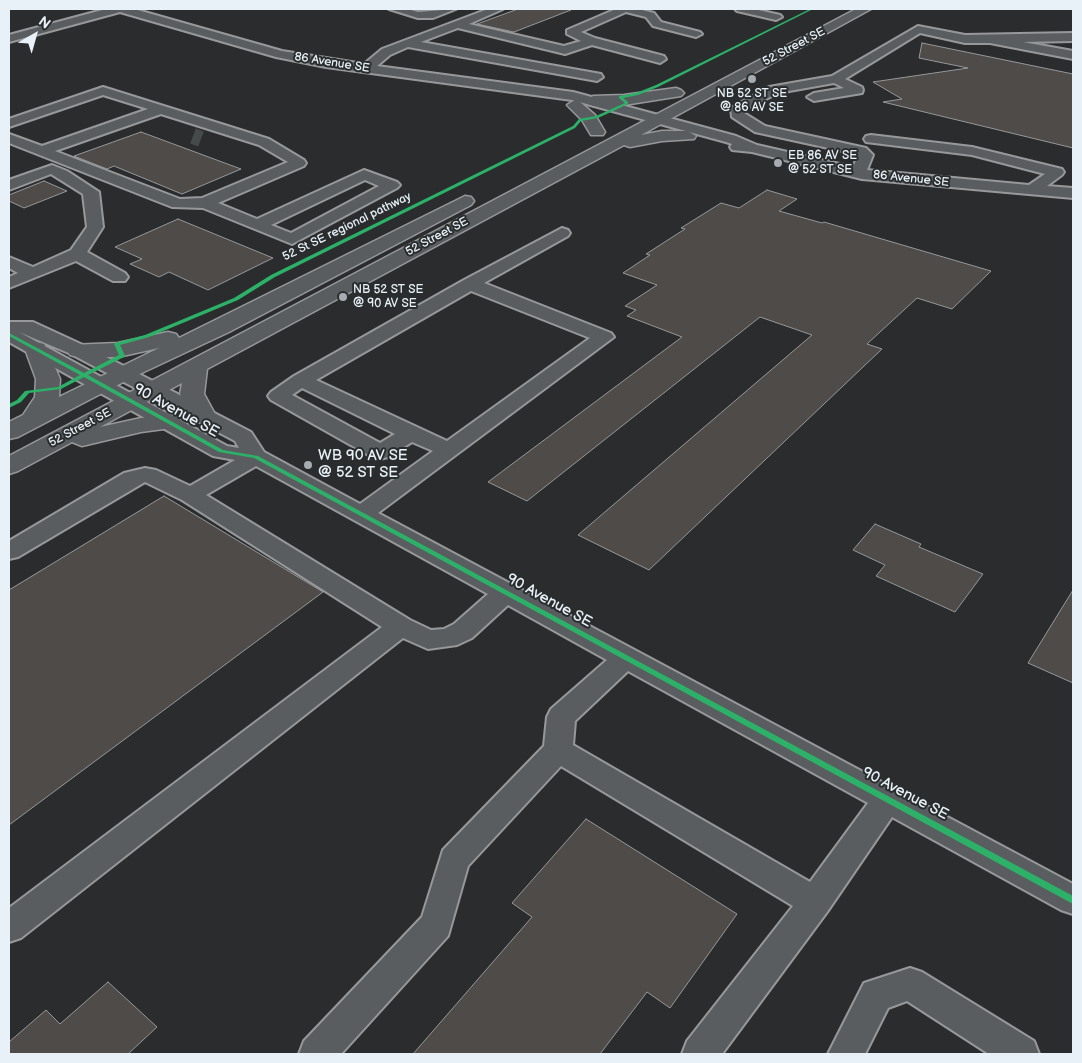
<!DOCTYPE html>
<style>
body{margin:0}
#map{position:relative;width:1082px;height:1063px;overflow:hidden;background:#2b2c2d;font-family:"Balsamiq Sans",sans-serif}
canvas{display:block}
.frame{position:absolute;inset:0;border:10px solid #e8f1f8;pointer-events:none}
.north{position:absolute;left:10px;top:10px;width:50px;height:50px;-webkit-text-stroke:4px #2a2d2e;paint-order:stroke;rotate:38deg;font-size:14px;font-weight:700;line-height:20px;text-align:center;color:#e8f1f8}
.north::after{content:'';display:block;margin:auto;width:18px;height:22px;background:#e8f1f8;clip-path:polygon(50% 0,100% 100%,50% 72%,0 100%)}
</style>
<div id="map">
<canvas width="1082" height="1063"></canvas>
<div class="frame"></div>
<div class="north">N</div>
</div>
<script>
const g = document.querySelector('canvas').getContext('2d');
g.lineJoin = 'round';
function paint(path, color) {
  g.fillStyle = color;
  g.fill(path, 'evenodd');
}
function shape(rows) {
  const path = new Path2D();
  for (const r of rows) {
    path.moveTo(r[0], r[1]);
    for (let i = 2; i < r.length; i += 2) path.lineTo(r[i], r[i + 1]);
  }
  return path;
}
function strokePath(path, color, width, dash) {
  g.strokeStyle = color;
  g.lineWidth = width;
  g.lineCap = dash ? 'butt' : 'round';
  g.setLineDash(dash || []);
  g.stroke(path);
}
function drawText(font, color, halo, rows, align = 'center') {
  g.font = font + ' "Balsamiq Sans",sans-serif';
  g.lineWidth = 4;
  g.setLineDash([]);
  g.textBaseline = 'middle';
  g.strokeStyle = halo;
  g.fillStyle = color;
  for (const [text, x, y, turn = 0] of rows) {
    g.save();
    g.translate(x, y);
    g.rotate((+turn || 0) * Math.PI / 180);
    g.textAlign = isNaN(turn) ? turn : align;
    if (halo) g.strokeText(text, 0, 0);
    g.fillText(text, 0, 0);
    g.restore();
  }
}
const building = shape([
 [518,9,571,9,571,10,514,32,477,24,518,9],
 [922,43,1073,74,1073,148,883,102,902,99,873,82,968,68,919,58,922,43],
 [141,132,241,169,182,194,114,166,107,169,74,156,141,132],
 [44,181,67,191,24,208,9,201,9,195,44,181],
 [767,190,797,199,779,211,822,223,824,222,991,271,952,309,917,298,867,344,882,349,649,570,578,535,812,335,760,317,527,501,488,482,682,337,627,316,636,310,625,306,657,285,623,273,650,255,646,254,685,229,681,228,721,203,739,208,767,190],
 [178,219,273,258,208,290,169,272,159,277,130,264,142,259,115,247,178,219],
 [164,496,323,592,9,825,9,590,164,496],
 [875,524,921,544,919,547,983,574,955,612,876,576,885,565,853,550,875,524],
 [1073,590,1073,683,1028,663,1073,590],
 [586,819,737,914,670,1008,647,992,600,1054,413,1054,532,917,512,903,586,819],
 [108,982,157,1027,128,1054,9,1054,9,1042,46,1010,60,1024,108,982]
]);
const minorTunnel = shape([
 [193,136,201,139]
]);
const minor = shape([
 [106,9,134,9,282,51,364,64,382,49,488,9,503,9,469,24,564,46,581,41,567,34,567,30,616,9,638,9,654,13,661,22,700,32,702,34,696,37,653,26,646,17,626,12,581,32,595,38,664,56,666,59,660,63,592,45,565,54,458,28,421,42,601,74,603,77,597,81,408,47,390,55,377,66,573,92,736,136,757,145,853,167,858,156,856,154,755,132,732,117,731,108,769,87,832,76,918,26,965,35,1073,33,1073,41,1023,42,1073,51,1073,59,990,43,965,43,920,33,845,79,862,87,863,90,862,93,814,101,807,97,814,93,844,88,834,83,778,93,744,110,744,113,765,126,866,148,873,155,867,170,1029,185,1045,174,972,155,866,142,864,139,866,136,871,135,972,147,1062,169,1064,172,1062,175,1047,186,1073,188,1073,198,862,179,752,152,732,150,730,147,732,144,726,142,572,100,326,67,276,57,120,12,9,42,9,35,106,9],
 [389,9,407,9,418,12,456,9,433,18,418,18,389,9],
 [735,9,754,9,780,15,782,17,776,20,737,11,735,9],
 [103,87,269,139,304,160,306,163,304,166,218,203,257,219,364,170,397,182,400,185,397,188,292,244,203,208,172,207,9,143,9,134,42,146,148,109,103,95,9,127,9,119,103,87],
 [161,114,259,145,288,162,202,198,180,199,55,151,161,114],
 [365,180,379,186,291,233,271,225,365,180],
 [52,165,67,171,99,192,103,227,87,252,125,273,128,277,125,281,113,281,76,261,9,288,9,277,18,273,9,268,9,257,33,267,71,250,87,227,83,194,51,174,9,190,9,180,52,165],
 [562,228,568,230,570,233,568,236,484,283,611,333,614,337,378,513,1073,884,1073,914,1061,910,892,817,827,912,722,1054,682,1054,687,1041,793,906,561,766,468,866,448,936,341,1054,299,1054,304,1041,422,917,443,850,544,746,547,717,551,709,607,660,508,605,472,638,457,645,428,649,403,638,21,938,9,942,9,908,382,627,182,500,145,482,18,557,9,559,9,541,124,473,145,468,156,470,190,486,235,460,213,456,9,342,10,322,33,322,85,346,251,432,264,452,360,504,433,451,412,442,388,457,380,459,372,457,271,400,268,396,271,392,294,376,464,280,562,228],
 [471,291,590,338,447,441,316,380,471,291],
 [19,332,71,354,235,441,239,448,227,446,19,332],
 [302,388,395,434,380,443,292,395,302,388],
 [256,466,488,594,454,624,444,629,431,630,410,620,206,495,256,466],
 [628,671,868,803,810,882,573,745,575,721,628,671],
 [910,968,922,972,1034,1041,1039,1054,989,1054,907,1001,888,1008,865,1054,828,1054,864,983,910,968]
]);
const major = shape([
 [856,9,871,9,641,135,662,131,688,131,696,136,694,139,662,141,630,147,624,145,207,369,204,394,216,416,213,421,204,423,195,421,180,394,182,383,100,427,141,418,170,415,179,417,182,422,179,427,141,432,82,446,72,442,18,471,9,474,9,456,856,9],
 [676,88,681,90,684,93,681,96,624,105,593,106,585,101,593,96,624,95,676,88],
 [575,100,580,102,595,115,605,132,603,135,591,135,582,120,567,105,575,100],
 [465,196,471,197,474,201,471,205,229,332,131,378,18,437,9,439,9,422,23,415,35,397,36,379,25,349,28,344,36,342,44,344,47,349,60,379,59,397,159,348,118,357,78,357,70,355,67,350,70,345,118,343,168,332,176,334,179,338,465,196]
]);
const cycleway = shape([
 [810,9,813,9,658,87,638,95,623,98,628,102,628,104,598,118,581,121,575,128,275,277,238,300,149,337,120,345,125,356,124,357,88,375,223,450,258,456,1073,896,1073,904,254,458,219,452,84,377,61,389,29,393,21,402,9,408,9,404,17,400,25,391,58,387,80,375,9,336,9,333,84,373,119,355,114,344,115,343,145,335,234,298,271,275,573,126,579,119,596,116,625,103,619,98,619,96,636,93,656,85,810,9]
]);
const markers = [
 [752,79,5,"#a6acb1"],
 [778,163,5,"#a6acb1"],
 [343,297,5,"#a6acb1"],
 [308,465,5,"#a6acb1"]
];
const farStreetnames = [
 ["52 Street SE",794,47,-28],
 ["86 Avenue SE",332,63,9],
 ["86 Avenue SE",911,179,6],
 ["52 St SE regional pathway",347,227,-26],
 ["52 Street SE",437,237,-28],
 ["52 Street SE",80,428,-28]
];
const farPoinames = [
 ["NB 52 ST SE",752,94,"center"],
 ["@ 86 AV SE",752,108,"center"],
 ["EB 86 AV SE",788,156],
 ["@ 52 ST SE",788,170],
 ["NB 52 ST SE",353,290],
 ["@ 90 AV SE",353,304]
];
const streetNames = [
 ["90 Avenue SE",176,411,29],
 ["90 Avenue SE",549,601,29],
 ["90 Avenue SE",905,794,28]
];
const poiNames = [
 ["WB 90 AV SE",318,456],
 ["@ 52 ST SE",318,473]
];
paint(building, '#4e4b49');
strokePath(building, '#96989a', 1);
strokePath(minorTunnel, '#474a4b', 16, [16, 8]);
strokePath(minor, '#96989a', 4);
strokePath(major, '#96989a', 3);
paint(minor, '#5a5d60');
paint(major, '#5a5d60');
paint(cycleway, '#2db169');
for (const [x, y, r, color] of markers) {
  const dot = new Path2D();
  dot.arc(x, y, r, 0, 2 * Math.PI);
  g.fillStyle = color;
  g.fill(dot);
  strokePath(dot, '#2a2d2e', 2);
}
drawText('12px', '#e8f1f8', '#2a2d2e', farStreetnames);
drawText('12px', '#e8f1f8', '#2a2d2e', farPoinames, 'left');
drawText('15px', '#e8f1f8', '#2a2d2e', streetNames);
drawText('15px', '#e8f1f8', '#2a2d2e', poiNames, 'left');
</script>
